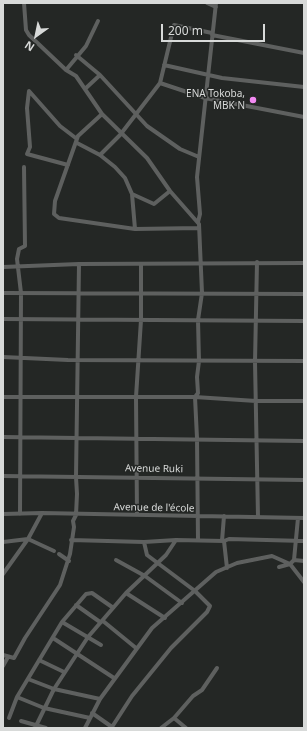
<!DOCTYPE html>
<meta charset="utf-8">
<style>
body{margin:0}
#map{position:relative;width:307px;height:731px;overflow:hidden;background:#242725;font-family:"Noto Sans",sans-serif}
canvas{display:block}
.frame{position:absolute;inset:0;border:4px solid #d8dad9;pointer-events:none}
.north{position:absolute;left:16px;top:16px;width:40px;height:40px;-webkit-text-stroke:3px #242725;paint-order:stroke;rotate:213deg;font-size:11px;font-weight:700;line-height:16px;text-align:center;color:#d8dad9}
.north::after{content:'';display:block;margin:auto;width:14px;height:18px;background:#d8dad9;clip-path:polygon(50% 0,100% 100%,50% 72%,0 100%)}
.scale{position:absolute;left:161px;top:24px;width:104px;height:18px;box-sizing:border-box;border:2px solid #d8dad9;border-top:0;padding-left:5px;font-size:12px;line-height:14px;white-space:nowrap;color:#d8dad9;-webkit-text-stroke:3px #242725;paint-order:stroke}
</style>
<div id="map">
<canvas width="307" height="731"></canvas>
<div class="frame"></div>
<div class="north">N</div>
<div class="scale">200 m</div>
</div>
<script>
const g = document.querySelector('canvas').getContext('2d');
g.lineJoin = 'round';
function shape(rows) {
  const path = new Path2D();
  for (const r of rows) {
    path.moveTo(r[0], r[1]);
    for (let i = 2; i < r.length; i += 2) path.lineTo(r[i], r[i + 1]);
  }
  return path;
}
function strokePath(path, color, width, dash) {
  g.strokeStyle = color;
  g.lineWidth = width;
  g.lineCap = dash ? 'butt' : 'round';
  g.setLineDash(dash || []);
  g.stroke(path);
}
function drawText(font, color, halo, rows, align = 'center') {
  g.font = font + ' "Noto Sans",sans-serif';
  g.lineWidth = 3;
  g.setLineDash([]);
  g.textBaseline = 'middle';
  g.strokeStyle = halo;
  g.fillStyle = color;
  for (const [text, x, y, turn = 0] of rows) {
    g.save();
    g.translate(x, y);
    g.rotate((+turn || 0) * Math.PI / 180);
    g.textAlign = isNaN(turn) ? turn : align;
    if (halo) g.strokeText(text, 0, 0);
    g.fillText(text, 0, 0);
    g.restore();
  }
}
const minor = shape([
 [24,3,26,30,29,35,66,70,76,76,102,114,147,158,170,191,199,224,202,293,198,320,199,361,197,377,198,393,195,397,197,438,198,540],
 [207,3,216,7],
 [212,35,304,53],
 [76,55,100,75,147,126,180,149,199,157],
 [164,65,222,78,304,87],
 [66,70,86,46,98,21],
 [160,83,174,25,212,33],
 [86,88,100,75],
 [102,114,78,136,55,201,54,214,59,218,135,229,199,228],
 [77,143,100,155,115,167,125,178,132,194,135,229],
 [100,155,120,135,160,83,205,98,304,117],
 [68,165,27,154,30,147,27,108,29,91,60,126,77,139],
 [132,194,154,204,170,191],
 [198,222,200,214,197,177,216,3],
 [257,262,255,362,258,517],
 [3,267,79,264,304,263],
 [3,293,304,294],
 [3,319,304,321],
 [3,357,68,360,304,361],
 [3,397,195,397,256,401,304,401],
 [3,437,304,441],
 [3,476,304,480],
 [3,514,42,513,304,518],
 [20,514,21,293,17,259,19,249,25,246,24,167],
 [137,515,136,397,141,320,141,264],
 [71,540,144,542],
 [222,541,224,516],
 [224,541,229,539,304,541],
 [3,542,28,539,54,551],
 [59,554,69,561],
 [116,560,145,576,182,603],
 [294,560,304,561],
 [279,567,290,564,294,560,298,518],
 [3,574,28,539,42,513],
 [126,593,165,618],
 [76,605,100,622,103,621,136,648],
 [62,622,101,645],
 [53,638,114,678],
 [3,655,14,658,25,638,60,585,70,554,74,527,73,521,76,515,77,494,76,477,79,264],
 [39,660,64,672],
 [3,666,8,657],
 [28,679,54,689,100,699],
 [17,697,44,708,90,718],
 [92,713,112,727,132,696,171,648,207,612,210,606,195,591,147,555,144,542,176,540,224,541,227,568],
 [9,718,17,697,62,622,86,594,92,593,112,607],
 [174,718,193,696,202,690,217,668],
 [21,721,46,728],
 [35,728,54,689,88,637,126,593,166,555,176,540],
 [85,728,100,699,152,628,216,572,237,563,272,556,290,564,304,582],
 [161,728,174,718,186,728]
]);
const markers = [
 [253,100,4,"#f28af2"]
];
const poiNames = [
 ["ENA Tokoba,",245,94],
 ["MBK N",245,106]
];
const streetNames = [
 ["Avenue Ruki",154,469,1],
 ["Avenue de l'école",154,508,1]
];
strokePath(minor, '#5e605f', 4);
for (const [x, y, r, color] of markers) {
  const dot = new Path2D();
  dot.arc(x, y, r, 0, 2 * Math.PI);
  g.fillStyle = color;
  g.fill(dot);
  strokePath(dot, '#242725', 1.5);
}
drawText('10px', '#d8dad9', '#242725', poiNames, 'right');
drawText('10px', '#d8dad9', '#242725', streetNames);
</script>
